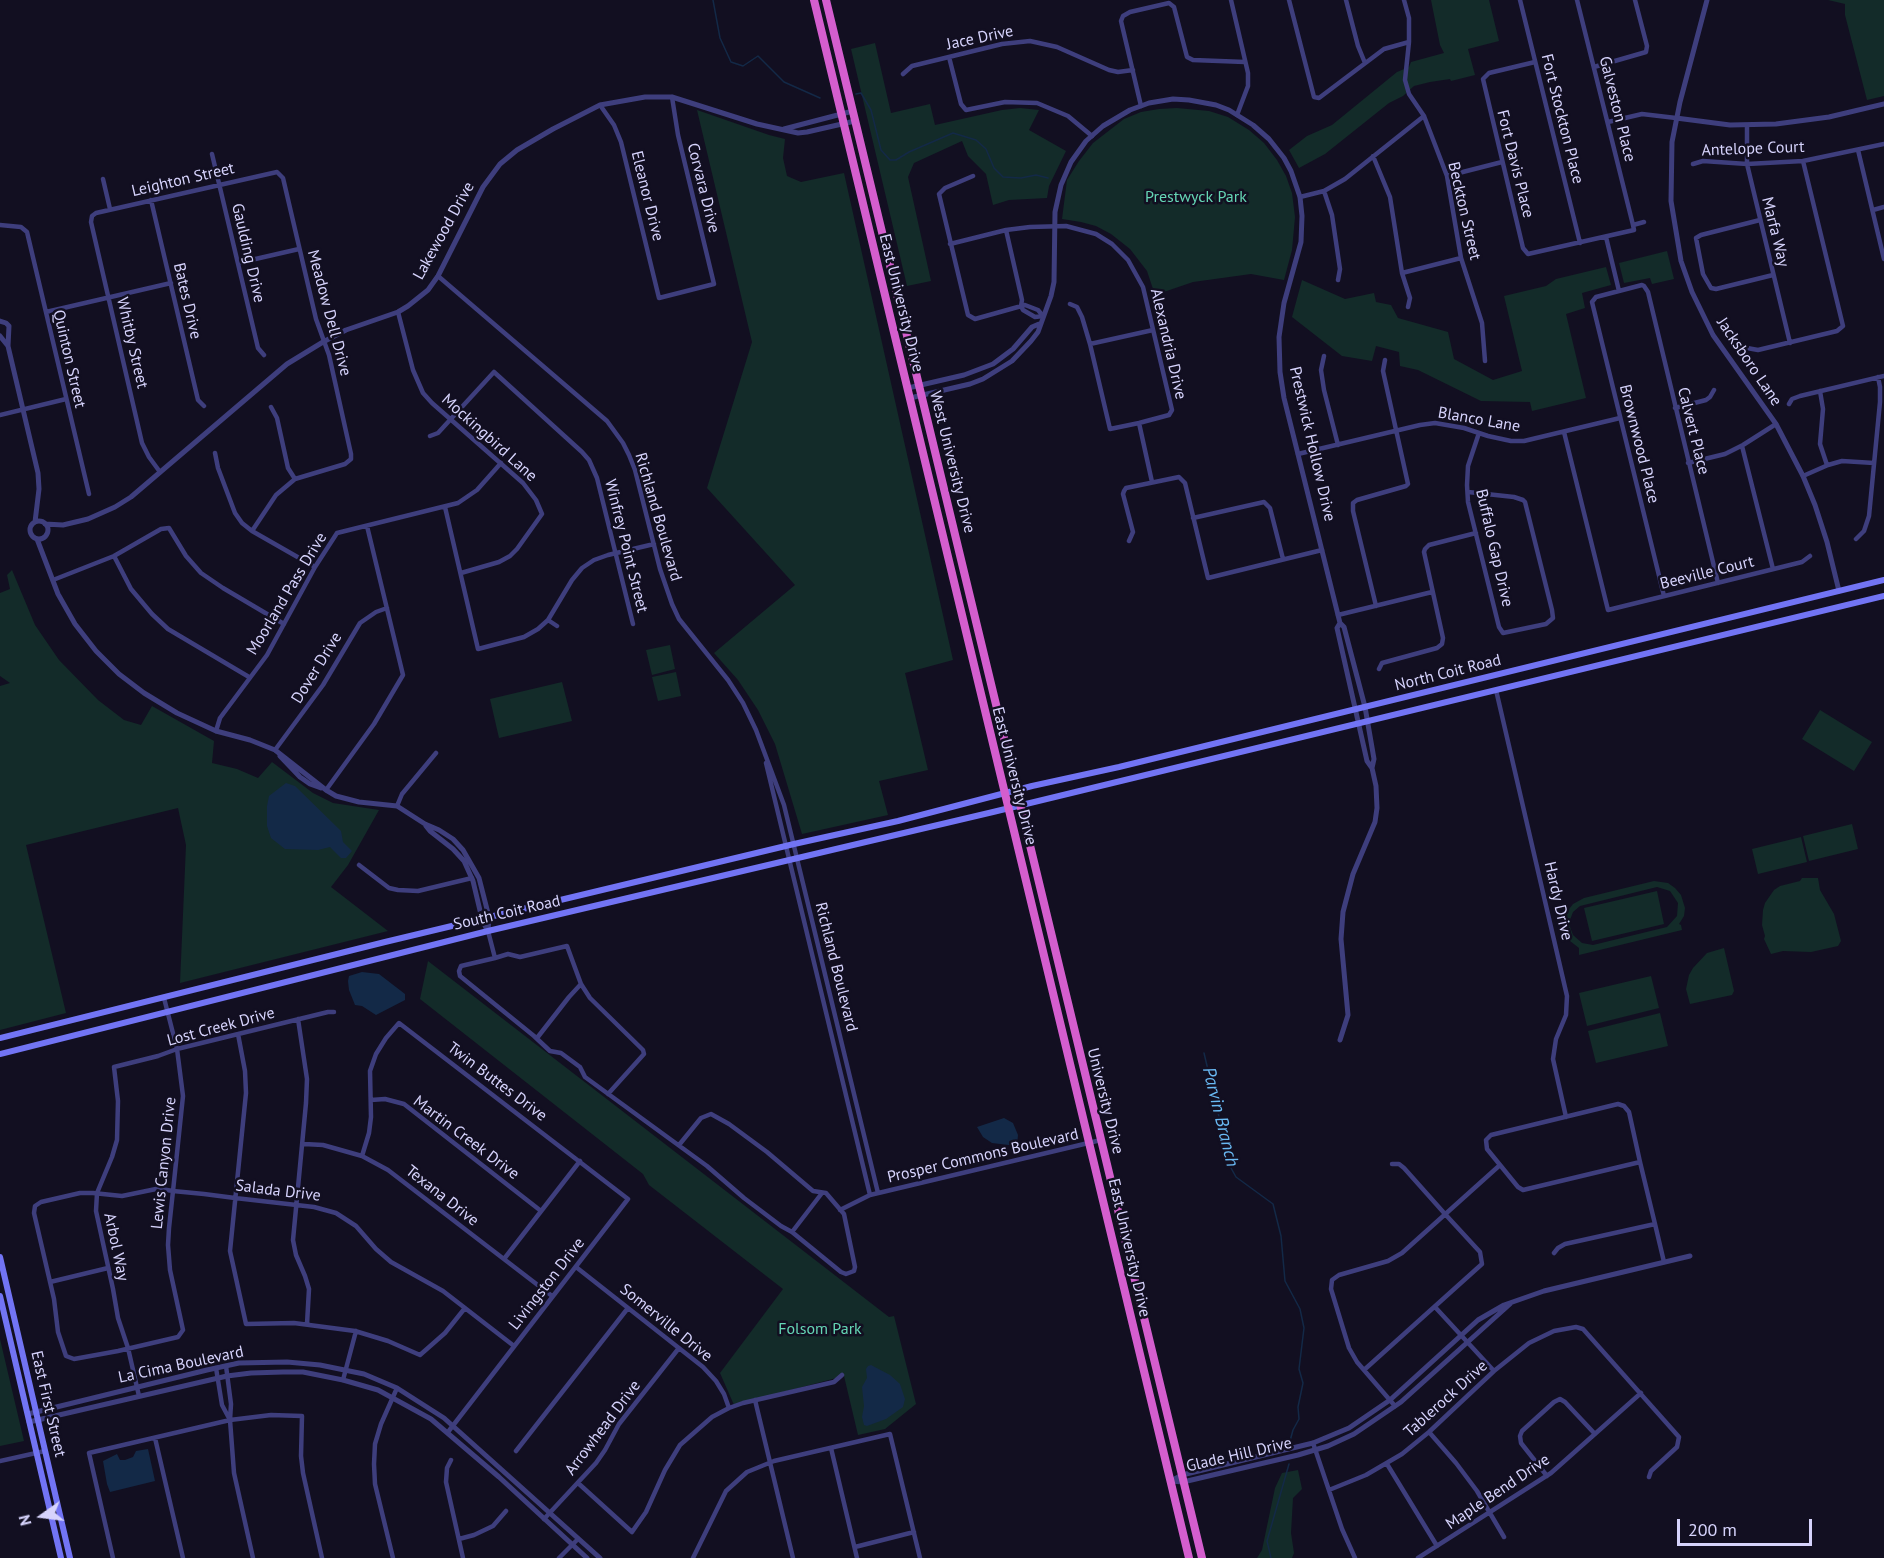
<!DOCTYPE html>
<style>
body{margin:0}
#map{position:relative;width:1884px;height:1558px;overflow:hidden;background:#120f21;font-family:"PT Sans",sans-serif}
canvas{display:block}
.north{position:absolute;left:12px;top:1486px;width:60px;height:60px;-webkit-text-stroke:4px #120f21;paint-order:stroke;rotate:256deg;font-size:16px;font-weight:700;line-height:24px;text-align:center;color:#d6d3fc}
.north::after{content:'';display:block;margin:auto;width:21px;height:27px;background:#d6d3fc;clip-path:polygon(50% 0,100% 100%,50% 72%,0 100%)}
.scale{position:absolute;left:1677px;top:1519px;width:135px;height:27px;box-sizing:border-box;border:3px solid #d6d3fc;border-top:0;padding-left:8px;font-size:18px;line-height:21px;white-space:nowrap;color:#d6d3fc;-webkit-text-stroke:4px #120f21;paint-order:stroke}
</style>
<div id="map">
<canvas width="1884" height="1558"></canvas>
<div class="north">N</div>
<div class="scale">200 m</div>
</div>
<script>
const g = document.querySelector('canvas').getContext('2d');
g.lineJoin = 'round';
function paint(path, color) {
  g.fillStyle = color;
  g.fill(path, 'evenodd');
}
function shape(rows) {
  const path = new Path2D();
  for (const r of rows) {
    if (r.length === 3) {
      path.moveTo(r[0] + r[2], r[1]);
      path.arc(r[0], r[1], r[2], 0, 2 * Math.PI);
      continue;
    }
    path.moveTo(r[0], r[1]);
    for (let i = 2; i < r.length; i += 2) path.lineTo(r[i], r[i + 1]);
  }
  return path;
}
function strokePath(path, color, width, dash) {
  g.strokeStyle = color;
  g.lineWidth = width;
  g.lineCap = dash ? 'butt' : 'round';
  g.setLineDash(dash || []);
  g.stroke(path);
}
function drawText(font, color, halo, rows, align = 'center') {
  g.font = font + ' "PT Sans",sans-serif';
  g.lineWidth = 5;
  g.setLineDash([]);
  g.textBaseline = 'middle';
  g.strokeStyle = halo;
  g.fillStyle = color;
  for (const [text, x, y, turn = 0] of rows) {
    g.save();
    g.translate(x, y);
    g.rotate((+turn || 0) * Math.PI / 180);
    g.textAlign = isNaN(turn) ? turn : align;
    if (halo) g.strokeText(text, 0, 0);
    g.fillText(text, 0, 0);
    g.restore();
  }
}
const green = shape([
 [1431,0,1489,0,1499,41,1468,49,1475,75,1451,81,1450,79,1430,82,1414,86,1403,96,1389,103,1325,154,1299,168,1289,150,1307,136,1332,125,1397,72,1409,67,1411,62,1444,53,1440,45],
 [1828,0,1884,0,1884,96,1867,100,1845,15,1845,4],
 [875,43,891,113,930,104,935,125,1002,110,1020,108,1039,110,1029,130,1066,151,1049,186,1047,198,1009,200,993,205,986,174,968,156,962,141,914,163,908,177,931,281,907,286,851,49],
 [1177,108,1209,111,1228,117,1249,130,1264,143,1277,160,1286,176,1292,193,1295,217,1292,250,1284,280,1251,274,1193,282,1155,295,1147,271,1130,249,1111,234,1096,226,1081,222,1062,219,1067,180,1079,161,1093,143,1124,119,1141,112,1159,109],
 [697,110,769,135,785,139,783,158,787,176,801,182,844,173,953,660,905,673,928,770,879,781,888,815,802,834,775,744,758,710,738,680,714,653,795,585,707,488,752,342],
 [1667,251,1674,279,1652,284,1650,278,1624,283,1619,263],
 [1606,267,1611,285,1582,293,1585,308,1566,314,1586,398,1532,411,1530,402,1481,401,1418,370,1400,366,1399,352,1376,346,1372,361,1342,356,1292,317,1302,280,1345,299,1374,293,1376,302,1391,305,1398,318,1448,332,1454,359,1493,380,1522,371,1504,296,1546,286,1556,279],
 [12,570,35,625,59,660,98,700,124,720,141,725,152,706,214,741,212,763,237,769,258,778,272,762,313,793,333,803,379,810,348,865,331,887,388,931,180,983,186,845,178,808,26,845,66,1013,0,1030,0,686,10,683,0,676,0,593,10,589,7,575],
 [670,645,675,669,652,675,646,650],
 [676,672,681,696,658,701,652,677],
 [562,682,572,721,499,738,490,699],
 [1820,710,1872,742,1854,771,1802,739],
 [1852,824,1858,849,1809,861,1803,836],
 [1801,837,1807,862,1758,874,1752,849],
 [1802,878,1818,878,1820,890,1834,914,1841,941,1838,946,1811,952,1783,951,1771,954,1764,939,1765,936,1762,925,1763,910,1765,903,1774,890,1780,886,1800,881],
 [1654,881,1668,883,1675,888,1681,895,1685,908,1684,916,1679,924,1681,925,1682,930,1579,955,1579,948,1570,941,1564,928,1566,913,1573,904,1584,898],
 [1657,887,1670,891,1678,903,1677,916,1667,927,1593,945,1582,943,1573,935,1570,927,1570,920,1573,912,1580,906],
 [1657,891,1664,924,1592,941,1584,908],
 [1724,948,1734,991,1732,995,1690,1004,1686,989,1689,975,1693,968,1707,953],
 [428,961,889,1317,894,1316,916,1404,885,1429,858,1435,844,1376,734,1405,720,1373,783,1289,649,1185,643,1174,420,999],
 [1651,976,1659,1008,1587,1026,1579,993],
 [1660,1013,1668,1046,1596,1063,1588,1031],
 [0,1339,24,1441,0,1446],
 [1298,1470,1302,1489,1293,1498,1291,1533,1294,1553,1292,1558,1257,1558,1262,1550,1275,1488,1282,1473]
]);
const water = shape([
 [286,783,295,786,341,831,343,842,352,851,346,858,341,858,330,847,318,850,285,849,271,838,267,826,267,806,269,796],
 [362,972,379,974,405,994,405,1000,376,1015,362,1006,355,1005,349,990,348,981,349,976],
 [1004,1118,1013,1123,1018,1135,1017,1146,992,1143,983,1137,977,1127],
 [871,1365,890,1375,900,1384,905,1399,903,1407,886,1419,867,1426,864,1425,862,1417,864,1406,862,1387,867,1378,866,1369,868,1366],
 [148,1449,155,1481,110,1492,107,1484,103,1461,117,1454,120,1460,125,1460,133,1457,136,1451]
]);
const stream = shape([
 [713,0,720,38,731,62,743,66,758,56,784,82,820,98],
 [856,94,861,93,871,110,881,150,890,160,896,160,909,152,953,133,976,140,986,149,994,168,1003,177,1021,178,1036,175,1048,178],
 [1204,1053,1231,1168,1236,1177,1273,1204,1281,1236,1285,1281,1300,1309,1304,1328,1299,1369,1303,1383,1298,1407,1299,1419,1293,1430,1290,1441],
 [1271,1558,1267,1541,1289,1464]
]);
const minor = shape([
 [1231,0,1248,73,1248,86,1237,115],
 [1289,0,1314,97,1319,98,1384,49,1409,42],
 [1346,0,1358,46,1365,63],
 [1404,0,1409,18,1409,42,1405,80,1409,94,1424,116,1447,176,1461,258,1482,323,1485,361],
 [1520,0,1580,243],
 [1577,0,1633,225],
 [949,57,961,104,966,110,1005,102,1037,103,1068,116,1092,136],
 [1535,62,1489,73,1483,79,1523,248,1528,254,1634,230,1633,225],
 [1594,67,1646,52,1647,46,1635,0],
 [903,74,912,66,1002,44,1030,41,1057,47,1109,70,1118,72,1133,70],
 [600,105,614,125,621,142,659,298,714,284,678,135,672,97],
 [1141,106,1121,21,1123,16,1130,12,1169,3,1174,7,1187,57,1193,60,1245,62],
 [1608,122,1642,114,1676,118],
 [1747,125,1747,164,1790,343],
 [1858,150,1884,259],
 [212,154,258,348,264,355],
 [1373,156,1390,197,1402,273,1410,298,1408,307],
 [1693,164,1703,161,1747,164,1803,161,1884,144],
 [973,176,945,188,939,194,968,315,975,319,1025,305,1038,310,1043,316],
 [1447,176,1502,162],
 [103,179,110,209],
 [1324,191,1332,215,1340,269,1338,280],
 [1300,197,1324,191,1345,179,1424,116],
 [151,200,198,400,204,406],
 [1873,210,1884,207],
 [1760,220,1701,235,1696,238,1703,274,1711,288,1716,289,1773,275],
 [0,225,21,227,27,232,89,494],
 [1633,225,1644,222],
 [1006,230,1022,300,1021,306],
 [1606,237,1619,291],
 [950,244,1006,230,1030,227,1066,226,1096,234,1112,244,1128,260,1143,287,1172,410,1169,415,1139,423,1110,429,1090,344,1082,317,1077,307,1070,304],
 [238,263,299,249],
 [1402,273,1461,258],
 [438,276,607,421,623,443,629,455,635,470,660,569,672,604,679,619,728,680,743,703,756,730,784,805,878,1193],
 [1021,306,1023,310,1035,317,1043,316],
 [46,312,171,283],
 [398,312,413,370,423,393,432,403,523,483,536,500,542,514,517,549,510,556,499,562,461,573],
 [1090,344,1153,330],
 [1747,348,1758,350,1837,331,1843,326,1803,161],
 [1324,356,1321,370,1324,390,1338,445],
 [1820,391,1823,409,1820,444,1827,465],
 [1789,404,1792,399,1800,396,1884,376],
 [271,407,277,418,288,468,295,479],
 [1675,408,1706,400,1710,397,1714,390],
 [0,415,66,399],
 [1139,423,1152,482],
 [1564,432,1608,610,1802,562,1810,556],
 [430,436,438,433,494,372,582,452,589,460,597,478,633,624],
 [1742,446,1773,569],
 [215,453,218,468,235,513,242,523,252,531,315,567],
 [1298,454,1420,425,1435,423,1464,428,1488,436,1511,441,1524,441,1620,418],
 [1688,463,1725,454,1743,445,1776,424],
 [160,472,149,457,142,443,91,222,92,216,96,213,277,172,283,178,316,319,329,355,351,454,351,459,345,464,295,479,276,495,252,531],
 [1803,476,1828,465,1842,461,1874,463],
 [1468,492,1514,497,1523,500,1525,502,1552,610,1553,618,1546,624,1503,633,1499,627,1468,502,1467,485,1468,466,1479,433],
 [445,507,478,649,524,637,538,629,548,620,572,580,582,568,594,560,608,555,654,544],
 [1193,518,1264,502,1270,508,1283,559],
 [1856,539,1864,531,1869,516,1880,402,1880,387,1878,377],
 [1129,541,1133,532,1123,494,1124,491,1126,488,1179,477,1185,483,1208,578,1322,550],
 [114,556,131,589,152,614,168,629,249,677],
 [53,580,114,556,161,529,169,528,186,556,201,573,223,588,284,624],
 [1664,596,1592,302,1596,297,1642,285,1644,286,1648,292,1718,583],
 [1376,606,1353,511,1353,503,1357,500,1406,486,1408,484,1383,371,1385,360],
 [1338,615,1432,592],
 [548,620,557,626],
 [1379,669,1382,663,1437,648,1442,644,1443,638,1424,552,1425,549,1429,545,1476,533],
 [1496,690,1567,996,1566,1015,1556,1039,1553,1059,1566,1117],
 [216,731,220,718,267,655,315,567,337,533,458,503,477,490,501,463],
 [275,750,323,685,360,623,376,612,387,608],
 [766,763,870,1195],
 [326,790,374,724,403,675,367,526],
 [397,806,402,794,436,753],
 [359,865,389,888,398,890,418,891,472,878],
 [488,931,495,958,461,966,459,971,460,976,534,1036,550,1051,561,1053,580,1067,585,1077,707,1166,744,1198,781,1226,792,1232,841,1272,846,1274,854,1271,855,1267,844,1214,826,1193,813,1191,767,1152,729,1124,711,1114,701,1118,679,1145],
 [495,958,508,954,520,957,567,946,581,984,590,998,643,1050,644,1054,608,1094],
 [164,998,177,1049,183,1096,173,1191,169,1228,168,1245,170,1270,183,1330,178,1337,118,1351,74,1359,66,1356,58,1332,54,1299,34,1213,35,1206,41,1202,80,1193,93,1193,122,1196,156,1189,161,1189,173,1191,204,1194,235,1198,314,1207,336,1213,356,1226,376,1249,391,1262,443,1291,514,1346],
 [298,1019,307,1079,306,1103,293,1240,296,1255,305,1276,309,1289,307,1324],
 [238,1034,245,1071,246,1093,230,1251,246,1324,294,1323,355,1331,388,1341,420,1355,445,1333,465,1308],
 [537,1038,569,997,581,984],
 [371,1100,385,1099,404,1104,541,1211],
 [304,1144,323,1145,362,1156,388,1170,552,1296],
 [362,1156,369,1133,371,1117,370,1071,376,1054,386,1038,399,1023,628,1199,448,1432],
 [1640,1162,1523,1190,1518,1187,1487,1149,1486,1140,1491,1135,1618,1104,1624,1106,1629,1112,1640,1162,1655,1224,1664,1262],
 [840,1210,870,1195,1101,1140],
 [792,1232,822,1193],
 [1554,1253,1558,1248,1565,1244,1655,1224],
 [504,1259,580,1161],
 [576,1267,703,1367,716,1381,724,1394,729,1408],
 [50,1282,108,1268],
 [1435,1307,1494,1371],
 [226,1366,231,1404,230,1420,234,1473,253,1558],
 [216,1368,222,1405,230,1420],
 [1364,1370,1482,1264,1480,1252,1445,1214,1404,1168,1399,1164,1392,1164],
 [343,1380,356,1331],
 [139,1396,128,1348,118,1318,113,1289,96,1211,97,1193,112,1157,117,1140,118,1101,114,1067,158,1056,177,1049,328,1012,334,1012],
 [755,1400,793,1558],
 [1395,1406,1357,1362,1349,1348,1331,1289,1332,1280,1339,1275,1388,1261,1402,1253,1500,1165],
 [1429,1432,1456,1463,1477,1491,1504,1537],
 [155,1438,183,1558],
 [1313,1443,1342,1529,1355,1558],
 [831,1448,857,1558],
 [516,1451,628,1308],
 [451,1460,447,1468,446,1482,463,1558],
 [0,1461,45,1451],
 [1387,1464,1437,1546],
 [1547,1476,1521,1443,1520,1436,1522,1431,1554,1402,1560,1399,1565,1402,1595,1434],
 [578,1483,632,1532,646,1512,665,1470,680,1445,712,1417,729,1408,743,1403,834,1382,842,1375],
 [1329,1490,1366,1475,1402,1454,1429,1432,1494,1371,1529,1343,1554,1331,1576,1327,1583,1329,1679,1437,1677,1447,1651,1471,1649,1477],
 [544,1519,596,1463,605,1450,619,1424,679,1348],
 [459,1539,474,1535,493,1526,506,1511],
 [855,1547,914,1532],
 [113,1558,89,1453,230,1420,271,1415,302,1416,301,1456,303,1473,322,1558],
 [393,1558,375,1484,374,1464,375,1444,381,1424,397,1388],
 [559,1558,578,1539],
 [693,1558,726,1491,747,1472,774,1461,890,1434,920,1558],
 [1418,1558,1551,1473,1641,1393]
]);
const tertiary = shape([
 [1707,0,1680,102,1672,142,1671,201,1681,261,1692,292,1713,335,1776,424,1803,476,1815,505,1827,542,1839,591],
 [1676,118,1730,125,1776,124,1829,117,1884,104],
 [784,129,853,111],
 [0,321,6,323,9,326,8,346,38,473,39,489,35,522],
 [0,336,8,346],
 [908,388,964,375,993,364,1013,349,1032,327,1039,324],
 [910,398,970,384,983,379,1012,361,1031,341,1038,332,1051,296,1054,282,1055,212,1061,185,1071,162,1086,141,1103,126,1130,110,1149,103,1173,99,1189,100,1216,105,1229,110,1253,125,1269,139,1284,158,1291,171,1300,197,1302,216,1301,242,1284,303,1279,337,1280,372,1284,398,1338,615,1340,623,1344,627,1365,707,1374,759,1372,768],
 [39,530,9],
 [45,524,63,525,88,519,115,507,131,497,287,364,323,342,346,330,398,312,408,306,428,290,438,276,483,187,500,164,517,150,553,129,600,105,645,97,672,97,757,124,798,133,807,132,855,121],
 [37,539,58,594,75,624,96,651,119,674,144,693,177,713,216,731,250,740,275,750,326,790,336,796,359,802,397,806,425,824,439,830,453,839,463,850,479,878,489,917,488,931],
 [1340,623,1337,628,1367,761,1372,768,1376,786,1377,808,1375,822,1353,874,1343,912,1341,939,1348,1015,1340,1040],
 [280,756,300,777,310,784,321,788],
 [426,826,430,831,453,849,464,861,473,881,482,919,487,930],
 [28,1414,207,1370,239,1363,287,1362,320,1365,364,1374,397,1388,444,1418,600,1558],
 [29,1422,227,1376,251,1373,283,1372,303,1372,343,1380,378,1390,431,1419,499,1477,587,1558],
 [1171,1481,1182,1475,1313,1443,1349,1428,1390,1400,1478,1320,1504,1305,1544,1291,1690,1256],
 [1171,1481,1183,1482,1298,1455,1328,1446,1354,1434,1401,1402,1510,1304]
]);
const secondary = shape([
 [0,1038,385,942,794,844,898,821,1032,786,1119,767,1884,580],
 [0,1054,488,931,993,812,1884,596],
 [0,1257,70,1558],
 [0,1296,61,1558]
]);
const trunk = shape([
 [814,0,1189,1558],
 [826,0,1202,1558]
]);
const streetNames = [
 ["Jace Drive",980,38,-12],
 ["Galveston Place",1617,109,76],
 ["Fort Stockton Place",1562,119,76],
 ["Antelope Court",1753,149,-2],
 ["Fort Davis Place",1515,164,76],
 ["Leighton Street",183,180,-13],
 ["Corvara Drive",703,188,76],
 ["Eleanor Drive",647,196,76],
 ["Beckton Street",1464,211,77],
 ["Lakewood Drive",444,231,-61],
 ["Marfa Way",1775,232,76],
 ["Gaulding Drive",248,253,77],
 ["Bates Drive",187,301,77],
 ["East University Drive",901,303,76],
 ["Meadow Dell Drive",329,313,75],
 ["Whitby Street",132,343,77],
 ["Alexandria Drive",1168,344,77],
 ["Quinton Street",69,359,77],
 ["Jacksboro Lane",1749,362,56],
 ["Blanco Lane",1479,420,10],
 ["Calvert Place",1693,431,76],
 ["Mockingbird Lane",489,438,42],
 ["Prestwick Hollow Drive",1312,444,77],
 ["Brownwood Place",1639,444,76],
 ["West University Drive",952,462,76],
 ["Richland Boulevard",658,517,74],
 ["Winfrey Point Street",626,546,76],
 ["Buffalo Gap Drive",1494,548,77],
 ["Beeville Court",1707,573,-14],
 ["Moorland Pass Drive",287,594,-59],
 ["Dover Drive",317,668,-58],
 ["North Coit Road",1448,673,-14],
 ["East University Drive",1014,776,76],
 ["Hardy Drive",1558,901,77],
 ["South Coit Road",507,913,-13],
 ["Richland Boulevard",836,967,76],
 ["Lost Creek Drive",221,1027,-15],
 ["Twin Buttes Drive",497,1082,37],
 ["University Drive",1105,1101,76],
 ["Martin Creek Drive",466,1138,37],
 ["Prosper Commons Boulevard",983,1156,-13],
 ["Lewis Canyon Drive",164,1163,-84],
 ["Salada Drive",278,1191,7],
 ["Texana Drive",442,1196,38],
 ["Arbol Way",116,1247,78],
 ["East University Drive",1129,1248,77],
 ["Livingston Drive",547,1284,-52],
 ["Somerville Drive",666,1323,39],
 ["La Cima Boulevard",181,1365,-12],
 ["Tablerock Drive",1446,1399,-42],
 ["East First Street",48,1404,77],
 ["Arrowhead Drive",603,1428,-53],
 ["Glade Hill Drive",1239,1455,-13],
 ["Maple Bend Drive",1498,1492,-34]
];
const parkNames = [
 ["Prestwyck Park",1196,197],
 ["Folsom Park",820,1329]
];
const waterNames = [
 ["Parvin Branch",1220,1117,76]
];
paint(green, '#132b29');
paint(water, '#132947');
strokePath(stream, '#132947', 1.5);
strokePath(minor, '#3e3e7d', 4.5);
strokePath(tertiary, '#3e3e7d', 5);
strokePath(secondary, '#7274f4', 6);
strokePath(trunk, '#d45ece', 8);
drawText('16px', '#d6d3fc', '#120f21', streetNames);
drawText('16px', '#65d6b5', '#120f21', parkNames);
drawText('italic 18px', '#69b9f3', '#120f21', waterNames);
</script>
